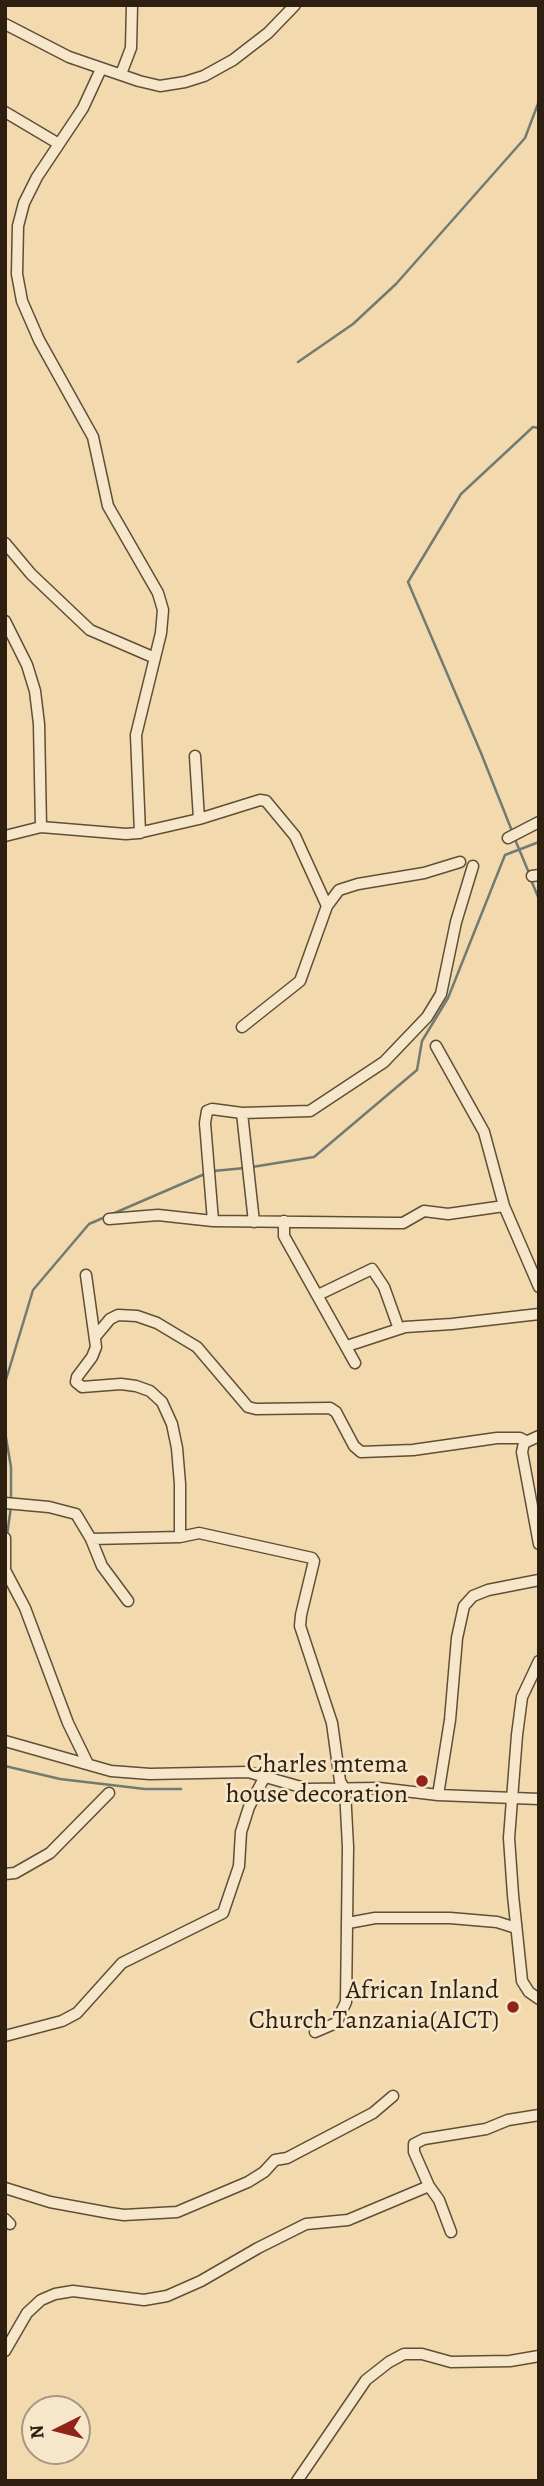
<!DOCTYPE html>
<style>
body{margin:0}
#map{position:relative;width:544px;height:2486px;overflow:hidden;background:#f3daae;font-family:Alegreya,serif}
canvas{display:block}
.frame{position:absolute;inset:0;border:7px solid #2e1f11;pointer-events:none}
.north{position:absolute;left:21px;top:2395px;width:70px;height:70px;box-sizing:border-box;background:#f7e7ca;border:2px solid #a79780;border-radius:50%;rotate:264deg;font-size:19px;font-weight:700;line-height:28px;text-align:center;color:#2e1f11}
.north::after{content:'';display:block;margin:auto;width:24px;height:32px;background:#8f2418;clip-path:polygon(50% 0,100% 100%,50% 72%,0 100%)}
</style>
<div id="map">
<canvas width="544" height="2486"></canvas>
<div class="frame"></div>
<div class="north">N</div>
</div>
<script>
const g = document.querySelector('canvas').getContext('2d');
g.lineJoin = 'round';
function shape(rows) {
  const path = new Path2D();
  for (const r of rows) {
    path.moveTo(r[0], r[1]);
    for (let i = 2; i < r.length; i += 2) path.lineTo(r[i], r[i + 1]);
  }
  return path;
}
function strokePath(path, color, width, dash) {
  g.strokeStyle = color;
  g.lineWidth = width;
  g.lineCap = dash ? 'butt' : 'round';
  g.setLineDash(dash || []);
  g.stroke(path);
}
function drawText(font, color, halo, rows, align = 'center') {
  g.font = font + ' Alegreya,serif';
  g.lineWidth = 5;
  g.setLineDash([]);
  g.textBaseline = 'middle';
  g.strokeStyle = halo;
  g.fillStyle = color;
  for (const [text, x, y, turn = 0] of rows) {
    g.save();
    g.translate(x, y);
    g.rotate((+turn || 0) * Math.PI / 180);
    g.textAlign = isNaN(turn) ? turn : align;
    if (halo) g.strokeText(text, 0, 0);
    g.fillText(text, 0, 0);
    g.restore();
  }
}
const stream = shape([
 [298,362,353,324,396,284,525,138,539,101],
 [512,831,481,753,408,582,461,494,533,427,539,428],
 [514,837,529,873],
 [531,880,539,899],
 [252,1167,314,1157,417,1070,422,1041,448,998,505,855,539,842],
 [213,1171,245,1168],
 [5,1383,33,1290,89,1224,207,1173],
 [5,1432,11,1467,11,1500],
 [7,1535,11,1507],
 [5,1766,60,1779,145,1789,181,1789]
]);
const street = shape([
 [5,24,69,57,139,81,160,86,185,82,204,76,233,60,268,33,295,5],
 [101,69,83,108,37,177,24,203,18,226,17,274,22,301,39,340,93,437,108,506,158,593,163,610,161,633,136,735,140,833],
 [121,74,131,48,132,5],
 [5,112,59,144],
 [5,543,31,574,90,630,155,658],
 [5,621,27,665,35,691,39,724,41,827],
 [195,756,199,819],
 [5,836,41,827,126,834,138,833,199,819,260,800,266,801,295,836,327,906],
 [508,838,539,822],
 [532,876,539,875],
 [242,1027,300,981,327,906,339,890,358,884,424,873,460,862],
 [436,1046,484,1132,504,1206,539,1287],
 [242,1113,254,1222],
 [109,1219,158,1215,213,1221,395,1223,403,1223,424,1211,448,1214,504,1206],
 [213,1221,205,1123,207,1111,212,1109,242,1113,310,1111,384,1062,427,1017,441,994,456,922,473,866],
 [284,1221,284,1236,355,1363],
 [86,1275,96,1347,92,1357,77,1377,76,1382,82,1387,121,1384,136,1386,150,1391,162,1402,172,1424,177,1448,180,1484,180,1537],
 [318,1295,372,1269,384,1287,399,1329],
 [95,1337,110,1319,118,1315,137,1316,157,1323,197,1347,248,1407,256,1409,330,1408,336,1412,354,1446,361,1452,413,1450,497,1438,520,1438,526,1441],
 [347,1346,405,1327,452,1324,539,1314],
 [539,1436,524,1443,522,1452,539,1544],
 [5,1503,49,1507,76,1514,91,1539,102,1566,128,1601],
 [5,1538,5,1567],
 [91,1539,180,1537,199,1533,312,1558,314,1561,301,1615,300,1626,332,1723,340,1781,345,1790,348,1847,346,2002,336,2023,315,2032],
 [5,1570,25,1608,68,1723,88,1764],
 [539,1661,522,1697,517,1735,509,1838,513,1895,522,1981,529,1992,539,1999],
 [5,1741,111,1771,150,1774,248,1772,308,1789,379,1788,438,1795,539,1799],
 [438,1795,450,1720,457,1638,464,1606,473,1596,488,1590,539,1580],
 [5,1874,15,1873,50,1853,109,1793],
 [348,1923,375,1918,450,1918,497,1922,516,1928],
 [5,2036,62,2021,77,2013,122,1963,223,1913,239,1866,241,1832,249,1807,264,1778],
 [5,2188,50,2202,110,2213,124,2215,177,2212,248,2182,264,2172,275,2160,287,2158,373,2113,393,2096],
 [5,2219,10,2224],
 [451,2232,439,2200,429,2186,414,2152,414,2144,424,2139,486,2129,508,2120,539,2115],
 [5,2351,27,2313,41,2300,55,2294,73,2291,144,2300,167,2296,201,2281,258,2248,306,2224,348,2220,429,2186],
 [297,2481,366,2380,389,2362,404,2354,422,2354,451,2362,510,2361,539,2356]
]);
const markers = [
 [422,1781,7,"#8f2418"],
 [513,2007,7,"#8f2418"]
];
const poiNames = [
 ["Charles mtema",408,1766],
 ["house decoration",408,1796],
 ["African Inland",499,1992],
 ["Church Tanzania(AICT)",499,2022]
];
strokePath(stream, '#727b73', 2.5);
strokePath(street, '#5f4e38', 13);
strokePath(street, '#f7e7ca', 10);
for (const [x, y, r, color] of markers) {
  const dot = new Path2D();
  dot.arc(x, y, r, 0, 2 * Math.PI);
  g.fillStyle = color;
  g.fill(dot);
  strokePath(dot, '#f7e7ca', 2.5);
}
drawText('26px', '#2e1f11', '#f7e7ca', poiNames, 'right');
</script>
